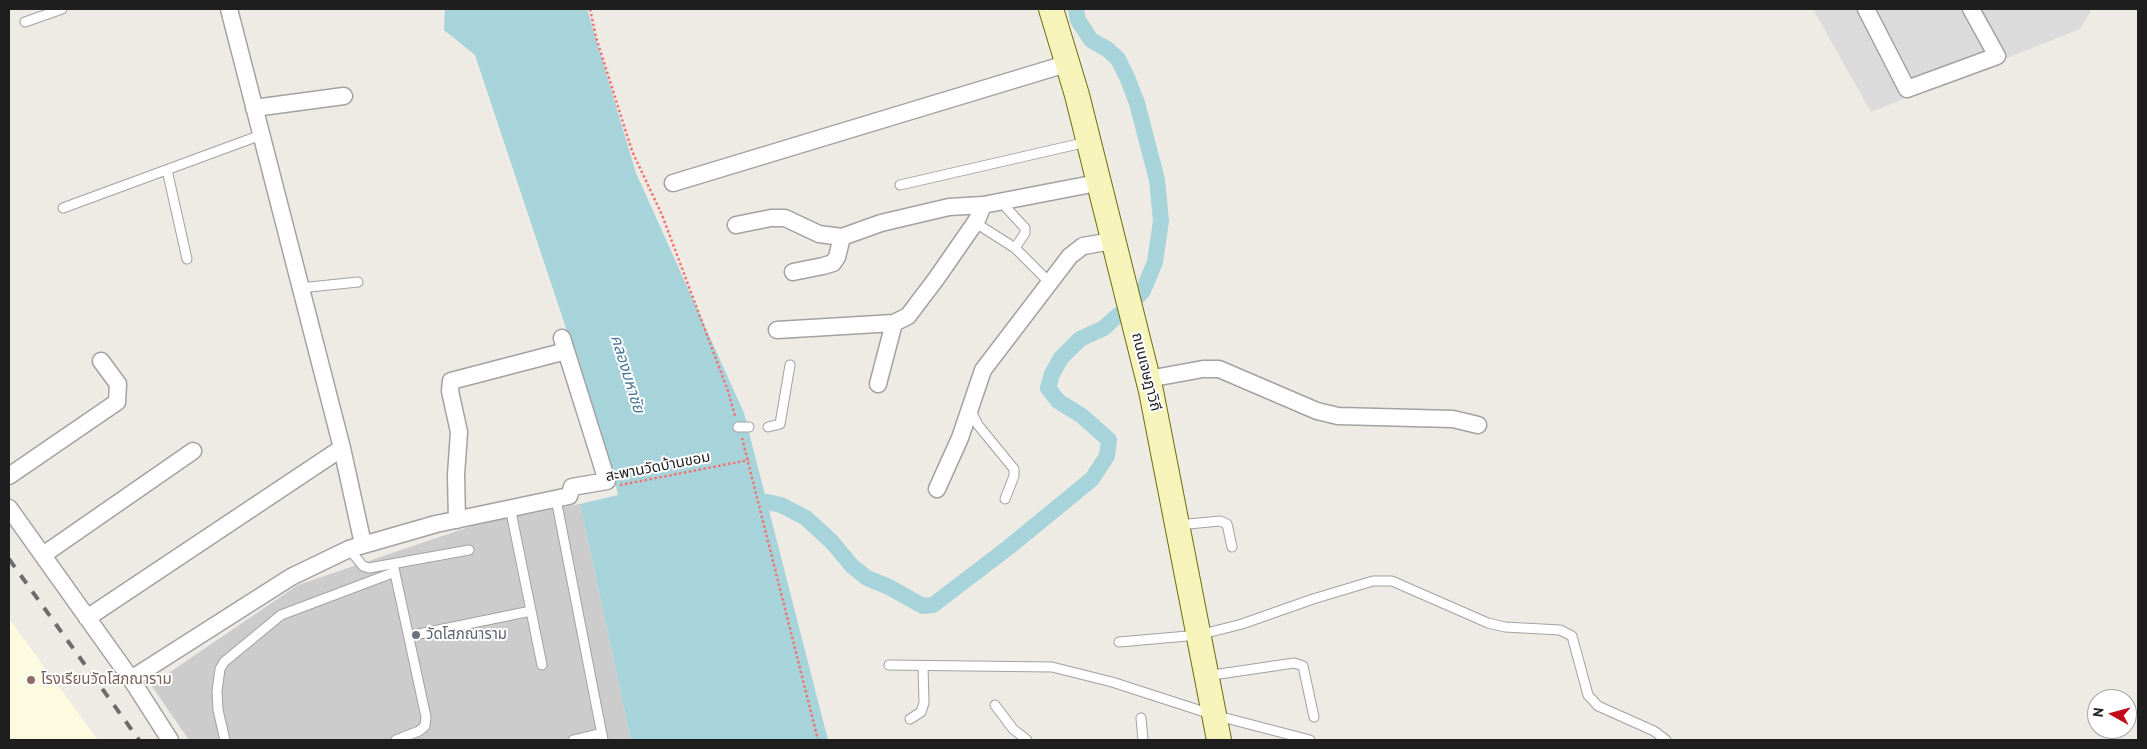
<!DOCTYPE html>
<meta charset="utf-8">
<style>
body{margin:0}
#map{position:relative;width:2147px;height:749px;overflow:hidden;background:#eeeae4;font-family:"PT Sans",sans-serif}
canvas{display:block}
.frame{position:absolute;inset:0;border:10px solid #1e1e1e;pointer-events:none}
.north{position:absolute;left:2087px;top:689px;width:50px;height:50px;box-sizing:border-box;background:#fff;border:1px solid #a5a5a5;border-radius:50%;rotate:277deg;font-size:14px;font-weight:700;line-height:20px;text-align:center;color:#1e1e1e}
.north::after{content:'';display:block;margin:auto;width:18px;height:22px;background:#c20a1a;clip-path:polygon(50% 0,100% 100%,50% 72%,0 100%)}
</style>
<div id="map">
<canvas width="2147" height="749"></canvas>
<div class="frame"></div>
<div class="north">N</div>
</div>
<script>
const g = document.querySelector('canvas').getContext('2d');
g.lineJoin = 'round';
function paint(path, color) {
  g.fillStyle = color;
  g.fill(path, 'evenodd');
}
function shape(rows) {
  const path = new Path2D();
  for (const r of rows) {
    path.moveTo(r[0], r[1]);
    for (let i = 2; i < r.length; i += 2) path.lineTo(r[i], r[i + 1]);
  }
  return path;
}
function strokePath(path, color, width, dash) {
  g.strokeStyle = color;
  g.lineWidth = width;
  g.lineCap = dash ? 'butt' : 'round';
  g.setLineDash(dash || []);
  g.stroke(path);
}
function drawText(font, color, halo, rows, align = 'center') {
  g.font = font + ' "PT Sans","Noto Sans Thai",sans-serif';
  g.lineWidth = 4;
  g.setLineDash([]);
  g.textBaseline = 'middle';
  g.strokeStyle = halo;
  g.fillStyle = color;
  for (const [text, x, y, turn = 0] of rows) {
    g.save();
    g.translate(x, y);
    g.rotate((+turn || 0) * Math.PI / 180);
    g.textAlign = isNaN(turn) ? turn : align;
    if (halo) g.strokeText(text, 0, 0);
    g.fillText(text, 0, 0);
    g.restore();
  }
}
const residential = shape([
 [1813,9,2092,9,2080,29,1871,112]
]);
const education = shape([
 [9,619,98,740,9,740]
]);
const religious = shape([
 [580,504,631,740,189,740,151,685,298,585,478,524]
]);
const water = shape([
 [445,9,587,9,636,173,744,413,828,740,631,740,580,504,618,495,609,457,475,55,444,30]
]);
const canal = shape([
 [1076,9,1078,20,1091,40,1107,49,1118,59,1127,77,1137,103,1157,180,1161,221,1155,262,1143,291,1138,296],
 [767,502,781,505,806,518,832,542,852,566,867,578,889,587,923,606,933,605,1009,547,1092,479,1107,456,1109,440,1082,416,1058,401,1048,388,1052,374,1061,358,1080,339,1104,328,1118,315]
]);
const path = shape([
 [590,9,596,37,632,151,662,215,728,391,735,416],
 [742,438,818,740],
 [620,485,749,460]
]);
const lane = shape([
 [25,22,62,9],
 [167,170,187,259],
 [900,185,1087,142],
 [1001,202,1025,228,1025,233,1015,248,1049,282],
 [63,208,261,135],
 [982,227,1015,248],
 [300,288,358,282],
 [970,409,978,425,1014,469,1014,476,1005,499],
 [738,427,749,427],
 [768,427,780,424,790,365],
 [556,499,603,740],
 [510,507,542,665],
 [1178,525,1220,521,1227,524,1232,547],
 [349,549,363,566,369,568,469,550],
 [393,564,426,717,425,726,419,731,396,740],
 [409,636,531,611],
 [1119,642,1199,635,1242,624,1313,599,1373,581,1392,581,1488,623,1505,627,1560,630,1572,636,1588,695,1598,706,1654,731,1666,740],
 [889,665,1052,667,1112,682,1214,715,1310,740],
 [1206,676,1294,663,1303,666,1314,717],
 [995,705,1013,729,1027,740],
 [1141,718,1143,740],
 [910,719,921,712,924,703,923,666],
 [225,740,218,710,217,691,220,669,224,662,281,615,395,572],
 [573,740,602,733]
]);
const street = shape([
 [229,9,342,448,363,544],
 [1866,9,1907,89,1997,56,1971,9],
 [254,108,344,96],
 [673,183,1066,64],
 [736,225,771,218,785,218,819,234,842,237],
 [793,272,823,266,833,263,837,257,842,237,881,223,949,207,983,205],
 [777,330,894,323],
 [1148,379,1203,369,1219,369,1317,411,1338,416,1453,419,1478,425],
 [878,384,894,323,908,316,936,279,977,220,983,205,1097,183],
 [9,476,117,402,118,384,101,361],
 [937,489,960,438,983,370,1070,256,1083,246,1112,241],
 [9,508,131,679,170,740],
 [457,520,456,475,459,432,450,391,451,381,566,351],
 [43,555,193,451],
 [87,618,342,448],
 [131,679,291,577,349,549,436,524,569,496,572,487,607,481,562,338]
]);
const secondary = shape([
 [1051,9,1077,95,1151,391,1219,740]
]);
const rail = shape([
 [9,559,139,740]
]);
const markers = [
 [416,635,5,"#6b7280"],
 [31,680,5,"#8d6e63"]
];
const streetNames = [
 ["ถนนเจษฎาวิถี",1146,372,76],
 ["สะพานวัดบ้านขอม",658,467,-11]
];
const worshipNames = [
 ["วัดโสภณาราม",426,635]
];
const educationNames = [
 ["โรงเรียนวัดโสภณาราม",41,680]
];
const waterNames = [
 ["คลองมหาชัย",627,374,73]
];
paint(residential, '#dcdbdb');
paint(education, '#fdfbdf');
paint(religious, '#ccc');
paint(water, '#a7d3da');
strokePath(canal, '#a7d3da', 16);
strokePath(lane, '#a2a2a2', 11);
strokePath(street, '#a2a2a2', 19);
strokePath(secondary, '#6d6f0a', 26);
strokePath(path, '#f27371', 2.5, [2.5, 2.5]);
strokePath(lane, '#fff', 9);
strokePath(street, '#fff', 16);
strokePath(secondary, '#f6f4bb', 24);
strokePath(rail, '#6c6c6c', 4, [10, 10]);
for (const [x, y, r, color] of markers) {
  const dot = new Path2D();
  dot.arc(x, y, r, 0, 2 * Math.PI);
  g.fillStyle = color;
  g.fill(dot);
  strokePath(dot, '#fff', 2);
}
drawText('15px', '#1e1e1e', '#fff', streetNames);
drawText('15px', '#5b616d', '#fff', worshipNames, 'left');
drawText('15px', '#785e54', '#fff', educationNames, 'left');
drawText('italic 16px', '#49789a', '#fff', waterNames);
</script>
